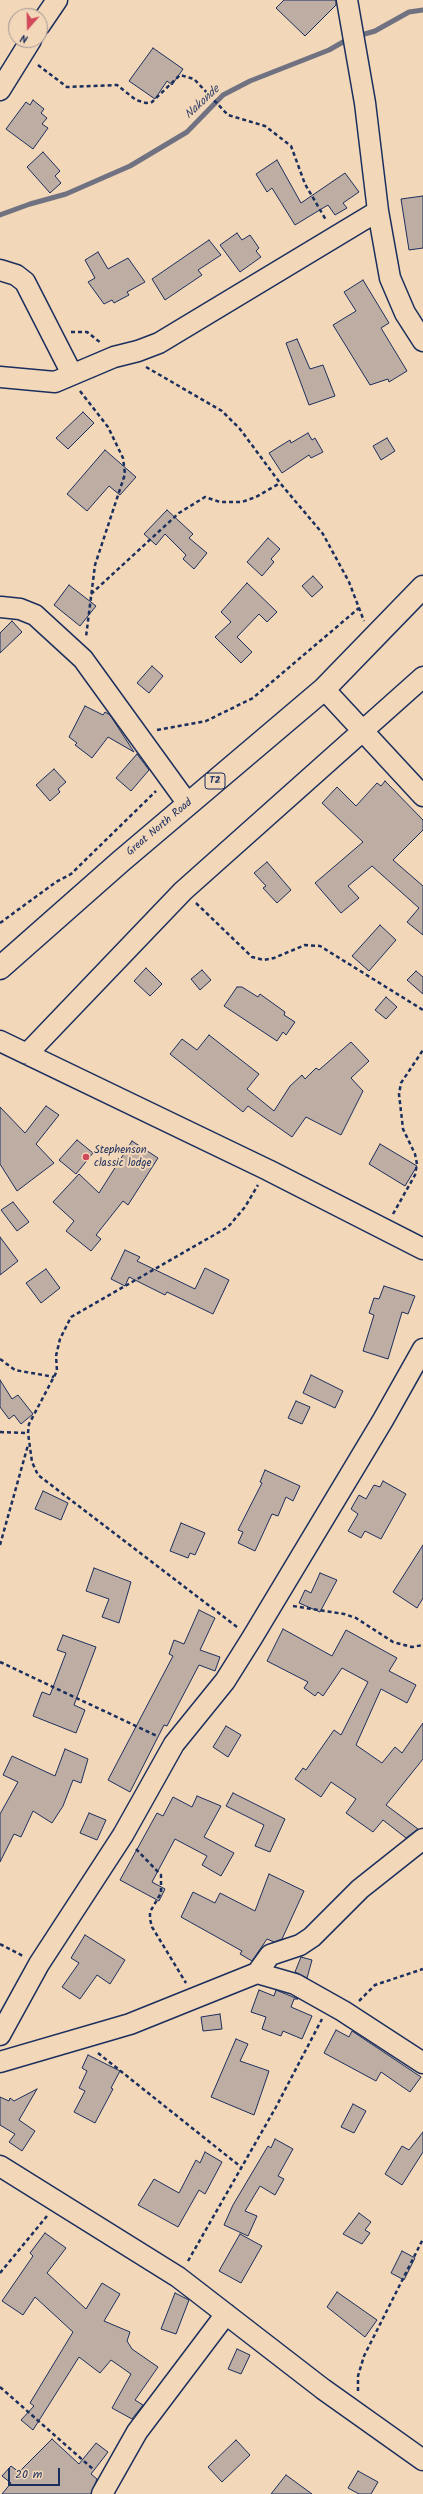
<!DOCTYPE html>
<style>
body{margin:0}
#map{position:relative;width:423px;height:2494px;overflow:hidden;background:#f3d7b9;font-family:Kalam,sans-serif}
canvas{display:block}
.north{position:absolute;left:8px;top:8px;width:40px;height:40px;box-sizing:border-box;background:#f3d7b9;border:1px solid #9d9495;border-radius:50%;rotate:200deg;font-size:11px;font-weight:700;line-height:16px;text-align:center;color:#1b2f5e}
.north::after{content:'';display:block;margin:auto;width:14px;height:18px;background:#d1495b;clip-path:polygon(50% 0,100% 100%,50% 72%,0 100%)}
.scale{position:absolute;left:8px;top:2468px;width:52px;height:18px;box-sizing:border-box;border:2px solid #1b2f5e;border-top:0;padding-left:5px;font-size:12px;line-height:14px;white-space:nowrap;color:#1b2f5e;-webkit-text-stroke:3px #f3d7b9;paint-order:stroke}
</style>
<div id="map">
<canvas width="423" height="2494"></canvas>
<div class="north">N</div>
<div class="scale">20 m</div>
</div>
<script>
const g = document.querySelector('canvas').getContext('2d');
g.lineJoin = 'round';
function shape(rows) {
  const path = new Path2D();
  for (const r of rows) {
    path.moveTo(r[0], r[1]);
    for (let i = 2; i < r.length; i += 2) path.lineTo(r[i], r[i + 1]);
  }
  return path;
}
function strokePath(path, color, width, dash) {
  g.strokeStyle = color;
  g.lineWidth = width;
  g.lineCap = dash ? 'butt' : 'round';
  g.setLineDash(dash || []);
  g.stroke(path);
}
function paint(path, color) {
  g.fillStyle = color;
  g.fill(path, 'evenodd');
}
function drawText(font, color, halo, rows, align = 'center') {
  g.font = font + ' Kalam,sans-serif';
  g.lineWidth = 4;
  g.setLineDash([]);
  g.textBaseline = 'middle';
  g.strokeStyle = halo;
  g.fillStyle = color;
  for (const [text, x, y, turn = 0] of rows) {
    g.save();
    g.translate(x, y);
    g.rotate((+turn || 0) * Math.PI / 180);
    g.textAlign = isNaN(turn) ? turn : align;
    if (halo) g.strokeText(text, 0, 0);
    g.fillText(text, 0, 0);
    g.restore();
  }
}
const stream = shape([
 [358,36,375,31,409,12,423,10],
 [0,215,30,204,66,194,130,166,187,132,223,95,250,81,329,50,350,38]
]);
const building = shape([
 [284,0,336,0,336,5,305,36,276,8,284,0],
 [153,48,183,69,172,85,167,81,155,99,129,81,153,48],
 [33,100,44,109,41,113,47,118,42,124,48,128,33,149,6,129,26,102,30,105,33,100],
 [43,152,60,171,55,176,61,183,50,193,27,167,43,152],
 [277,160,301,203,345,173,359,192,343,203,347,208,335,215,328,205,295,225,272,188,267,192,256,174,277,160],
 [423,196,423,248,409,250,401,199,423,196],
 [237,233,242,240,250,235,259,248,256,251,261,257,240,272,220,245,237,233],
 [209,240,221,255,198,270,202,275,165,300,152,279,209,240],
 [98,252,108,269,128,258,145,282,127,292,129,295,114,303,112,300,104,304,88,282,95,278,85,260,98,252],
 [363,280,389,323,381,328,407,371,389,382,388,379,370,385,333,325,356,311,344,292,363,280],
 [297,339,310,369,323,365,335,396,309,405,286,343,297,339],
 [83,412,94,423,68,449,56,438,83,412],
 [308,433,312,440,315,438,323,452,311,458,309,455,282,473,269,453,290,440,291,443,308,433],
 [387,438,395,451,381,460,373,446,387,438],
 [105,450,136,477,120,495,109,486,87,511,67,494,105,450],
 [167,510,193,534,189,538,207,553,194,569,183,559,186,555,165,534,156,545,144,534,167,510],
 [268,538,280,549,271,559,274,562,262,576,247,562,268,538],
 [313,576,323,587,312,597,302,586,313,576],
 [247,583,277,612,267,622,259,614,237,637,252,652,241,663,215,637,231,622,221,612,247,583],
 [69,585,96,606,80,626,54,605,69,585],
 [12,621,22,632,0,653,0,633,12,621],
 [152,666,163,676,149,693,137,683,152,666],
 [85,706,103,715,105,712,110,715,134,752,108,737,92,758,75,745,77,743,69,737,85,706],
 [137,754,149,770,131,791,116,778,137,754],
 [54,769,66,782,58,789,60,792,50,801,36,785,54,769],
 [385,781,423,820,423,830,393,860,423,886,423,935,407,922,419,908,372,866,348,886,359,898,341,913,315,883,363,842,322,803,337,787,356,806,377,783,381,786,385,781],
 [267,862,291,890,277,903,263,888,266,886,254,873,267,862],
 [380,925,396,940,369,971,352,956,380,925],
 [146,968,162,984,150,996,134,981,146,968],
 [202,970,211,980,200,990,191,979,202,970],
 [416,971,423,977,423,994,407,980,416,971],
 [237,987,242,987,258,997,260,994,285,1012,284,1015,295,1022,286,1035,283,1032,277,1041,224,1006,237,987],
 [386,997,397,1007,386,1019,375,1010,386,997],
 [209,1035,259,1074,247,1089,274,1111,290,1086,302,1075,305,1079,316,1068,319,1070,351,1042,369,1061,351,1078,363,1091,341,1135,306,1117,292,1137,248,1106,243,1112,170,1054,182,1039,197,1050,209,1035],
 [46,1106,59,1115,36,1144,54,1163,17,1191,0,1164,0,1107,25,1133,46,1106],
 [77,1140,93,1153,76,1174,59,1160,77,1140],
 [132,1141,158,1158,128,1205,123,1201,96,1235,101,1239,91,1251,66,1231,74,1221,53,1202,79,1174,99,1193,132,1141],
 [380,1144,417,1166,405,1186,369,1164,380,1144],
 [13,1202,29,1222,17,1231,1,1210,13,1202],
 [0,1237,18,1261,0,1275,0,1237],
 [125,1250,140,1257,137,1261,195,1289,205,1268,229,1280,213,1314,167,1292,165,1295,129,1277,125,1286,111,1279,125,1250],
 [46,1269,60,1288,41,1303,26,1283,46,1269],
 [384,1286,415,1296,408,1314,402,1312,388,1359,363,1351,374,1315,369,1313,374,1298,379,1299,384,1286],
 [311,1375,343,1391,335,1408,303,1393,311,1375],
 [0,1380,12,1399,18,1395,33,1414,21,1424,14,1415,9,1419,0,1407,0,1380],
 [296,1401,310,1407,302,1424,288,1418,296,1401],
 [265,1470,300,1486,293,1501,286,1497,278,1516,272,1514,255,1551,238,1543,243,1532,238,1530,262,1483,260,1482,265,1470],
 [383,1481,406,1494,381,1539,365,1531,361,1538,348,1531,358,1514,351,1509,359,1495,366,1499,374,1485,380,1487,383,1481],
 [43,1491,68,1503,61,1520,35,1509,43,1491],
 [181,1523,205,1533,195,1555,190,1553,188,1558,170,1551,181,1523],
 [423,1545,423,1598,417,1608,393,1592,423,1545],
 [94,1568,131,1582,119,1623,102,1617,109,1599,86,1591,94,1568],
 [320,1573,337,1580,320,1612,299,1603,305,1590,311,1593,320,1573],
 [199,1610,215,1618,200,1650,220,1657,215,1671,199,1665,167,1726,164,1725,130,1792,108,1780,173,1656,169,1654,174,1640,184,1644,199,1610],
 [283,1629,332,1656,346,1630,397,1658,389,1671,416,1685,407,1703,381,1689,356,1745,382,1763,395,1747,402,1753,423,1723,423,1759,386,1805,418,1829,406,1838,383,1820,373,1832,346,1813,356,1799,331,1782,321,1797,295,1779,303,1768,306,1770,334,1730,341,1735,368,1682,342,1668,323,1696,318,1692,315,1696,304,1688,308,1682,267,1661,283,1629],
 [63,1635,96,1647,74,1705,85,1710,76,1733,33,1716,42,1692,50,1695,66,1653,57,1650,63,1635],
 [226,1726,241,1735,228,1757,213,1747,226,1726],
 [65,1749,88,1759,81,1783,73,1780,63,1806,52,1823,33,1811,21,1837,14,1834,0,1862,0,1814,18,1782,3,1775,12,1756,55,1776,65,1749],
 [233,1793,285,1819,270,1852,255,1846,264,1825,226,1806,233,1793],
 [197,1796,221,1806,204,1837,234,1853,221,1876,202,1865,207,1856,175,1839,152,1882,165,1889,159,1901,120,1880,157,1813,163,1816,173,1797,192,1807,197,1796],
 [89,1813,106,1820,97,1840,80,1833,89,1813],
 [269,1874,304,1891,282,1939,274,1942,267,1939,252,1961,240,1954,242,1951,181,1917,193,1892,215,1903,220,1893,255,1911,269,1874],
 [85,1935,125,1960,110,1984,97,1975,80,1999,62,1987,79,1963,71,1958,85,1935],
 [301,1957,312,1960,307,1978,295,1972,301,1957],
 [259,1990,274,1996,276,1990,298,1999,294,1999,291,2007,312,2016,302,2039,283,2031,281,2036,262,2029,266,2017,251,2012,259,1990],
 [220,2014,222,2029,203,2031,201,2017,220,2014],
 [336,2030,349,2037,352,2031,421,2077,410,2092,381,2072,376,2081,324,2053,336,2030],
 [236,2039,248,2044,240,2061,269,2071,254,2115,211,2097,236,2039],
 [88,2055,120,2071,111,2088,113,2089,95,2123,74,2112,85,2091,79,2088,87,2071,82,2068,88,2055],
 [37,2089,19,2120,35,2131,22,2151,9,2142,15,2134,0,2125,0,2097,9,2101,10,2098,14,2101,37,2089],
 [353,2104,366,2111,354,2133,341,2127,353,2104],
 [423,2132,423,2152,402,2185,385,2174,402,2146,409,2150,423,2132],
 [275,2139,293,2149,278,2176,284,2179,275,2195,260,2186,245,2211,257,2216,248,2236,224,2225,233,2205,268,2146,271,2148,275,2139],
 [205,2152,222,2162,205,2194,199,2190,178,2227,138,2205,154,2179,179,2193,196,2160,200,2163,205,2152],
 [359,2213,371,2222,365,2230,370,2233,362,2244,343,2234,359,2213],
 [45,2233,66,2248,47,2273,86,2309,102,2283,120,2294,104,2321,130,2332,127,2341,132,2349,158,2367,135,2400,143,2405,132,2419,112,2408,131,2374,111,2360,100,2373,79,2357,33,2430,21,2420,34,2406,30,2403,73,2332,35,2297,23,2315,2,2301,33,2256,30,2253,45,2233],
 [240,2234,262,2246,241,2283,219,2271,240,2234],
 [402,2251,415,2258,404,2280,391,2273,402,2251],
 [337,2292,377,2320,365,2337,327,2307,337,2292],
 [175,2293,189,2300,176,2334,161,2329,175,2293],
 [237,2349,250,2355,241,2374,228,2369,237,2349],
 [52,2439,79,2464,96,2443,108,2452,91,2474,97,2479,91,2494,2,2494,11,2483,2,2476,11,2466,19,2472,52,2439],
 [236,2440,250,2455,222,2482,208,2467,236,2440],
 [358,2471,378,2482,371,2494,359,2494,348,2488,358,2471],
 [286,2475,312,2494,271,2494,286,2475]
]);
const path = shape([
 [38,65,67,87,117,85,136,100,146,103,152,102,180,75,194,79,228,115,265,126,291,146,305,184,326,220],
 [71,332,87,332,101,343],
 [146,367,222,411,240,429,280,483,323,534,349,582,364,621],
 [80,391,108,427,123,458,125,474,95,565,86,637],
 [91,594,179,513,205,497,220,502,242,502,256,497,280,483],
 [157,730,206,721,253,698,359,608],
 [196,903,252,957,264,960,274,958,305,945,320,946,423,1010],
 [0,923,56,882,71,874,156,791],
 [393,1214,415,1175,417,1164,415,1154,403,1129,399,1094,401,1083,423,1050],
 [0,1359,15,1370,54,1377],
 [0,1432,28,1433],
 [0,1545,28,1445],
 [293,1606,344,1614,356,1618,393,1642,412,1647,423,1645],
 [237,1627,38,1475,32,1462,28,1433,29,1424,57,1371,56,1356,60,1339,71,1317,228,1227,245,1207,258,1185],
 [0,1662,157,1736],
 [136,1849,161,1875,161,1893,150,1912,150,1919,152,1927,186,1983],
 [0,1944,23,1956],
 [359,2001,375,1985,423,1969],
 [98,2053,241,2167],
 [188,2261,276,2107,322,2019],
 [0,2273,47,2216],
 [0,2387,94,2470],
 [358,2391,358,2376,364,2356,423,2239]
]);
const minor = shape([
 [347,0,365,103,378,211,390,278,405,313,423,341],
 [40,25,57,0],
 [0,90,31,40],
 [0,270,16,275,25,282,72,374],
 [0,377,55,382,114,357,138,351,159,343,378,211],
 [1,607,20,609,35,615,83,659,188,804],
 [324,689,423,796],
 [0,1041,268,1170,423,1249],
 [27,1054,183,891,423,677],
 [257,1973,270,1955,300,1945,312,1937,360,1889,423,1839],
 [0,2035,39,1964,123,1835,174,1744,225,1681,252,1638,383,1420,423,1349],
 [0,2062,130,2024,257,1973,295,1984,343,2011,423,2063],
 [0,2166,178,2277,323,2389,423,2460],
 [102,2494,137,2432,226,2314]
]);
const highway = shape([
 [0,968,120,862,324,689,423,587]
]);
const markers = [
 [86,1157,4,"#d1495b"]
];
const shields = [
 [215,781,20]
];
const shieldNames = [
 ["T2",215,781]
];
const streetNames = [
 ["Great North Road",160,828,-40]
];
const poiNames = [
 ["Stephenson",94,1151],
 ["classic lodge",94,1164]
];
const waterNames = [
 ["Nakonde",203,103,-43]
];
strokePath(stream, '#707282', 5);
paint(building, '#beada3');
strokePath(building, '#1b2f5e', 1);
strokePath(minor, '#1b2f5e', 23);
strokePath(highway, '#1b2f5e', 25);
strokePath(path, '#1b2f5e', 2.5, [4, 3]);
strokePath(minor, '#f3d7b9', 20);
strokePath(highway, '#f3d7b9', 22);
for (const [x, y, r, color] of markers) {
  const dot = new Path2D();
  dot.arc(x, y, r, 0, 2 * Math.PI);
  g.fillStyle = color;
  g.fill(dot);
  strokePath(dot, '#f3d7b9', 1.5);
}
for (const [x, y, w] of shields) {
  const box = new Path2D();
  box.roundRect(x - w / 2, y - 8, w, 16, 3);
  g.fillStyle = '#f3d7b9';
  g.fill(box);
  strokePath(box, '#1b2f5e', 1);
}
drawText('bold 10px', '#1b2f5e', null, shieldNames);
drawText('11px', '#1b2f5e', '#f3d7b9', streetNames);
drawText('11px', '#1b2f5e', '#f3d7b9', poiNames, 'left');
drawText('italic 12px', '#37456a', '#f3d7b9', waterNames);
</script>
